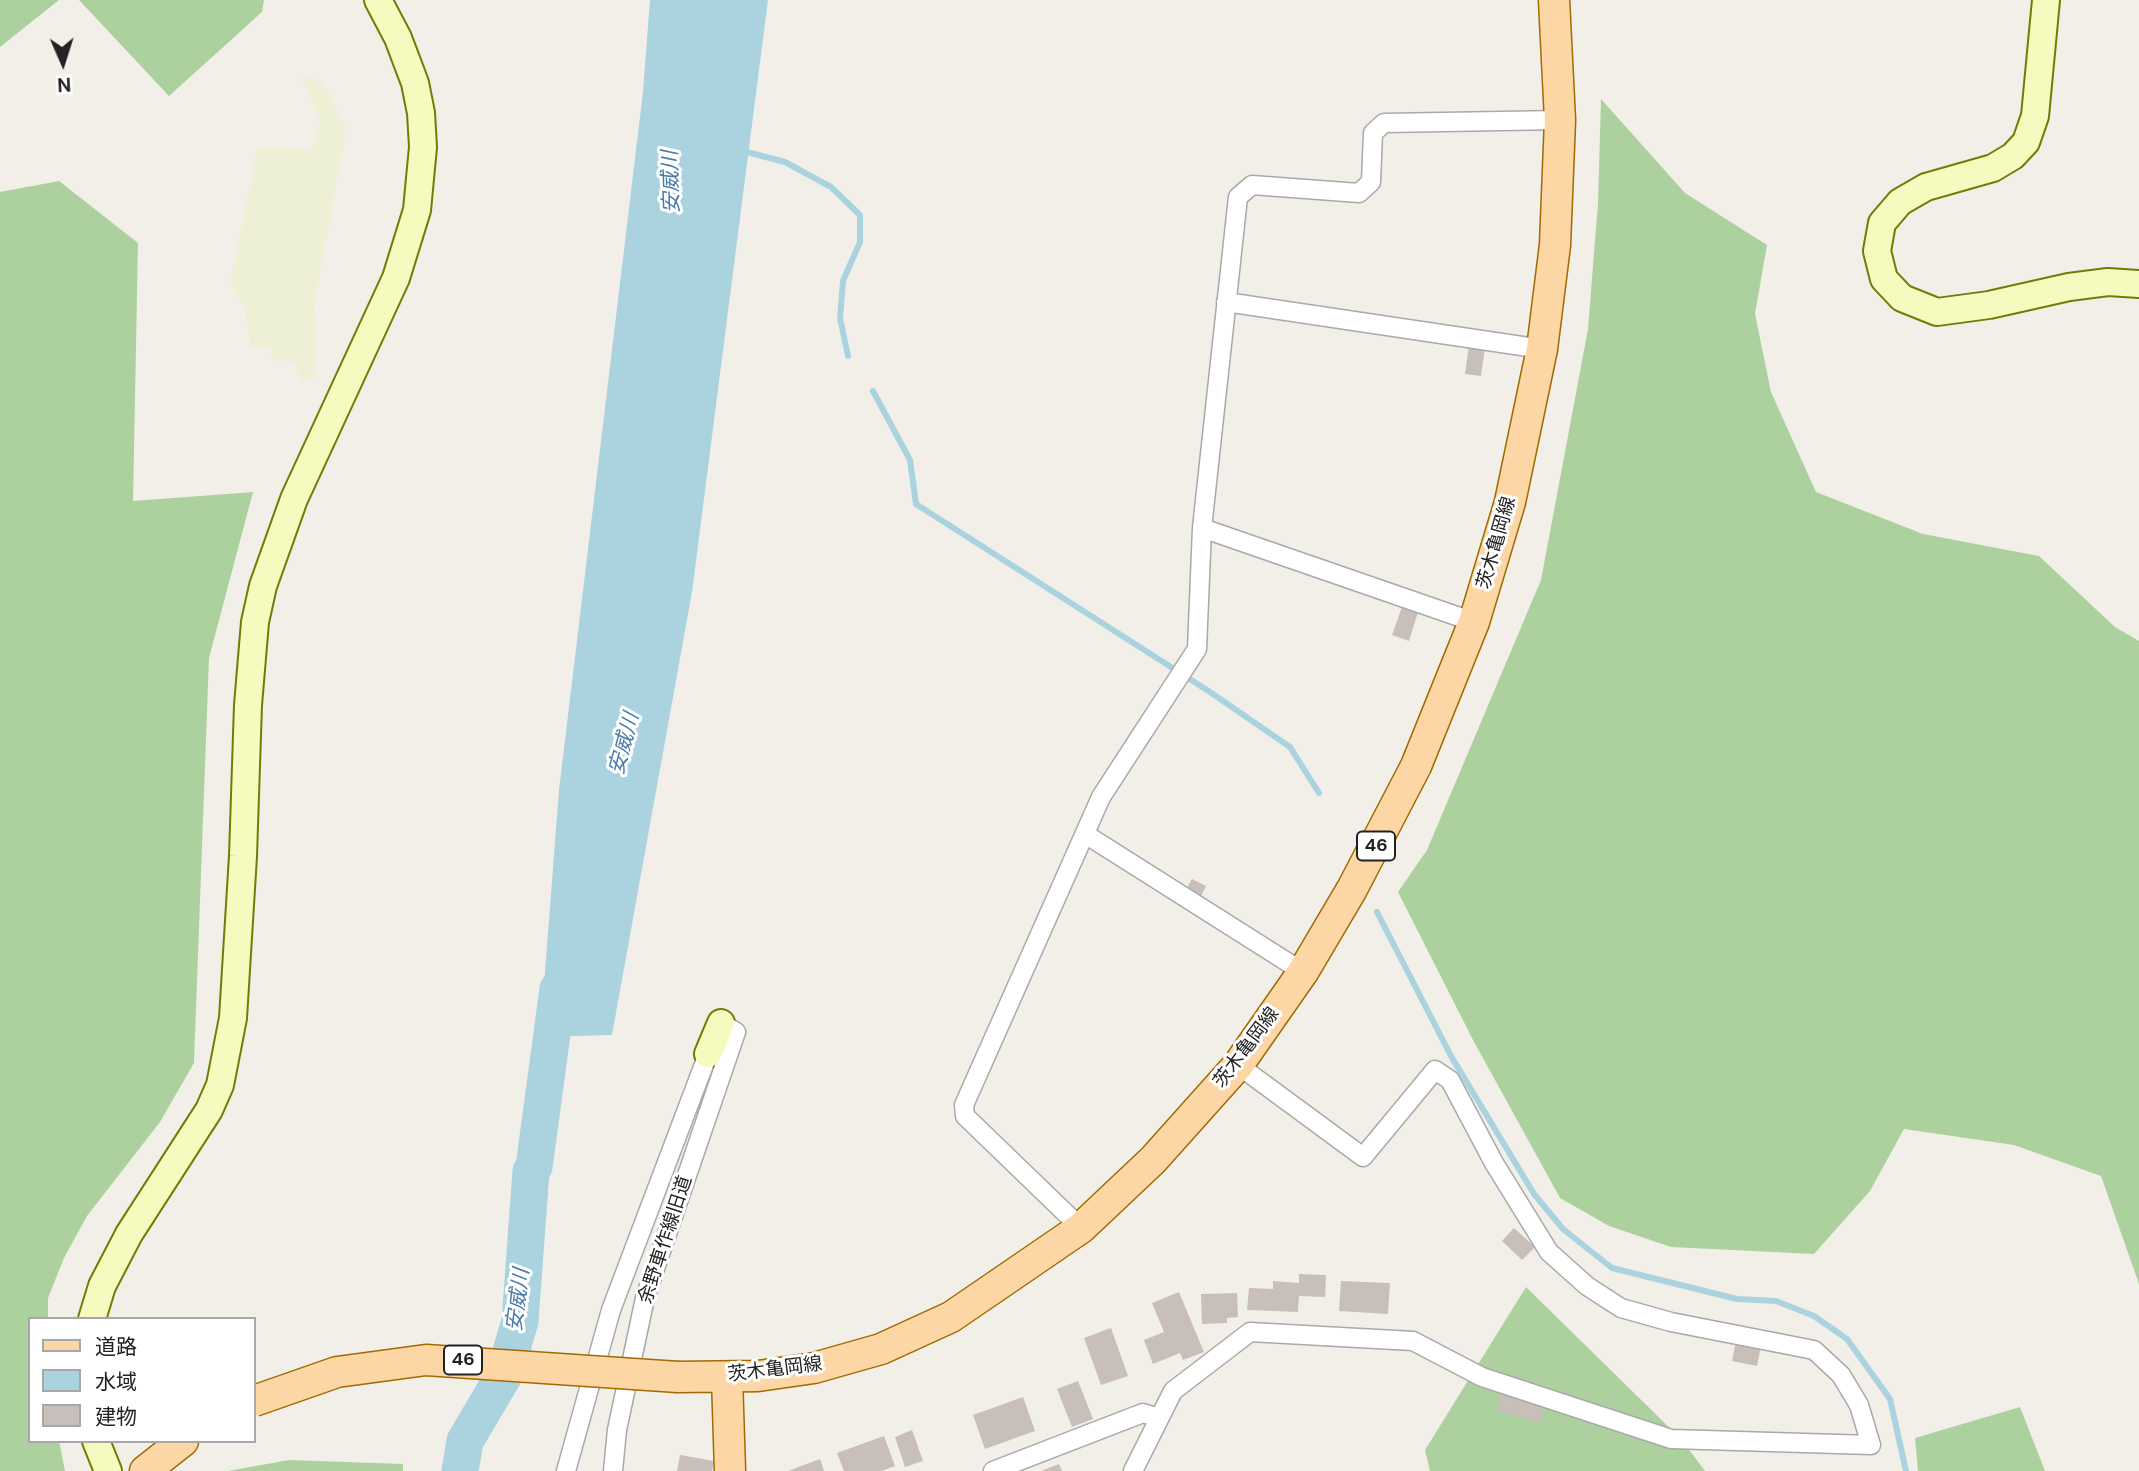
<!DOCTYPE html>
<meta charset="utf-8">
<style>
body{margin:0}
#map{position:relative;width:2139px;height:1471px;overflow:hidden;background:#f2efe9;font-family:"DM Sans","Noto Sans JP",sans-serif}
canvas{display:block}
.legend{position:absolute;left:28px;top:1317px;width:228px;height:126px;box-sizing:border-box;background:#fff;border:2px solid #a7a7a7;margin:0;padding:9px 12px;list-style:none;font-size:21px;color:#222}
.legend li{display:flex;align-items:center;gap:14px;height:35px}
.legend b{width:35px;border:2px solid #a7a7a7}
.north{position:absolute;left:28px;top:28px;width:70px;height:70px;-webkit-text-stroke:5px #fff;paint-order:stroke;rotate:177deg;font-size:19px;font-weight:700;line-height:28px;text-align:center;color:#222}
.north::after{content:'';display:block;margin:auto;width:24px;height:32px;background:#222;clip-path:polygon(50% 0,100% 100%,50% 72%,0 100%)}
</style>
<div id="map">
<canvas width="2139" height="1471"></canvas>
<ul class="legend">
<li><b style="height:9px;background:#fcd6a4"></b>道路</li>
<li><b style="height:19px;background:#aad3df"></b>水域</li>
<li><b style="height:19px;background:#c7bfb8"></b>建物</li>
</ul>
<div class="north">N</div>
</div>
<script>
const g = document.querySelector('canvas').getContext('2d');
g.lineJoin = 'round';
function paint(path, color) {
  g.fillStyle = color;
  g.fill(path, 'evenodd');
}
function shape(rows) {
  const path = new Path2D();
  for (const r of rows) {
    path.moveTo(r[0], r[1]);
    for (let i = 2; i < r.length; i += 2) path.lineTo(r[i], r[i + 1]);
  }
  return path;
}
function strokePath(path, color, width, dash) {
  g.strokeStyle = color;
  g.lineWidth = width;
  g.lineCap = dash ? 'butt' : 'round';
  g.setLineDash(dash || []);
  g.stroke(path);
}
function drawText(font, color, halo, rows, align = 'center') {
  g.font = font + ' "DM Sans","Noto Sans JP",sans-serif';
  g.lineWidth = 6;
  g.setLineDash([]);
  g.textBaseline = 'middle';
  g.strokeStyle = halo;
  g.fillStyle = color;
  for (const [text, x, y, turn = 0] of rows) {
    g.save();
    g.translate(x, y);
    g.rotate((+turn || 0) * Math.PI / 180);
    g.textAlign = isNaN(turn) ? turn : align;
    if (halo) g.strokeText(text, 0, 0);
    g.fillText(text, 0, 0);
    g.restore();
  }
}
const farmland = shape([
 [310,77,321,82,329,93,346,130,314,306,317,377,302,381,293,362,272,360,270,347,251,347,245,308,230,283,258,147,312,150,321,123,303,79]
]);
const forest = shape([
 [0,0,59,0,0,47],
 [79,0,264,0,262,12,169,96],
 [1601,99,1685,193,1767,245,1755,314,1771,392,1816,492,1923,534,2039,556,2115,627,2139,641,2139,1284,2101,1176,2014,1145,1904,1129,1870,1191,1814,1254,1671,1247,1609,1226,1560,1198,1473,1040,1398,892,1427,850,1541,580,1588,329,1598,203],
 [59,181,138,243,133,501,253,492,209,658,194,1063,160,1122,87,1216,64,1258,48,1298,48,1319,30,1319,30,1441,59,1441,65,1471,0,1471,0,192],
 [1526,1287,1681,1439,1705,1471,1430,1471,1425,1450],
 [2020,1407,2045,1471,1918,1471,1915,1438],
 [289,1460,403,1464,403,1471,228,1471]
]);
const water = shape([
 [650,0,768,0,692,592,612,1035,540,1037,559,790,643,92]
]);
const stream = shape([
 [743,151,785,162,831,187,860,215,860,242,843,281,840,318,848,356],
 [873,391,910,460,916,504,1210,692,1290,747,1319,793],
 [1377,912,1451,1056,1534,1194,1563,1229,1612,1268,1737,1299,1776,1301,1814,1316,1847,1339,1890,1399,1906,1471]
]);
const river = shape([
 [460,1471,465,1441,504,1375,520,1321,531,1171,534,1167,558,989]
]);
const building = shape([
 [1469,345,1485,347,1481,376,1465,374],
 [1402,607,1418,612,1409,641,1392,635],
 [1192,879,1206,886,1200,898,1185,891],
 [1514,1228,1535,1247,1522,1260,1502,1241],
 [1299,1274,1326,1275,1325,1297,1299,1296,1298,1312,1247,1310,1249,1288,1273,1289,1273,1281,1299,1283],
 [1341,1281,1390,1283,1388,1314,1339,1311],
 [1179,1292,1204,1352,1183,1360,1180,1353,1153,1364,1144,1340,1164,1332,1152,1303],
 [1237,1293,1238,1317,1227,1318,1227,1323,1202,1324,1201,1294],
 [1111,1328,1128,1376,1101,1385,1084,1338],
 [1736,1341,1761,1346,1757,1366,1732,1361],
 [1078,1381,1093,1419,1072,1427,1057,1389],
 [1501,1393,1545,1406,1540,1423,1496,1410],
 [1023,1397,1035,1431,985,1449,973,1415],
 [912,1430,923,1461,905,1467,895,1437],
 [884,1436,895,1466,882,1471,844,1471,837,1453],
 [680,1455,714,1461,712,1471,677,1471],
 [820,1459,824,1471,788,1471],
 [1059,1464,1062,1471,1041,1471]
]);
const street = shape([
 [1226,302,1542,349],
 [1202,528,1474,622],
 [1085,834,1303,972],
 [1081,1228,965,1116,964,1105,1101,797,1197,649,1202,528,1238,197,1252,185,1359,193,1371,182,1373,133,1384,123,1560,120],
 [566,1471,611,1310,708,1054],
 [613,1471,617,1430,645,1298,736,1032,721,1023],
 [993,1471,1143,1413,1159,1418],
 [1133,1471,1173,1391,1250,1332,1413,1341,1482,1377,1671,1439,1871,1445,1859,1405,1841,1375,1814,1350,1671,1322,1621,1308,1587,1286,1549,1252,1494,1163,1450,1080,1435,1070,1363,1157,1238,1065]
]);
const secondary = shape([
 [2046,0,2035,116,2026,142,2013,156,1993,168,1926,187,1900,202,1882,223,1877,251,1884,279,1902,298,1937,312,1989,305,2069,287,2108,282,2139,284],
 [708,1054,721,1023],
 [92,1319,102,1286,129,1234,209,1110,220,1085,233,1018,243,856,248,705,255,622,263,586,294,499,396,278,417,210,423,147,421,113,415,83,398,38,378,0],
 [96,1441,108,1471]
]);
const primary = shape([
 [678,1377,758,1376,814,1368,881,1349,951,1317,1081,1228,1153,1160,1238,1065,1303,972,1352,889,1416,766,1474,622,1510,502,1542,349,1555,245,1560,120,1554,0],
 [727,1377,730,1471],
 [145,1471,183,1441]
]);
const primaryBridge = shape([
 [254,1401,337,1372,426,1360,678,1377]
]);
const shields = [
 [1376,846,38],
 [463,1360,38]
];
const shieldNames = [
 ["46",1376,846],
 ["46",463,1360]
];
const streetNames = [
 ["茨木亀岡線",1497,543,-74],
 ["茨木亀岡線",1247,1048,-53],
 ["余野車作線旧道",666,1240,-72],
 ["茨木亀岡線",775,1370,-7]
];
const waterNames = [
 ["安威川",672,182,-92],
 ["安威川",625,744,-75],
 ["安威川",519,1300,-83]
];
paint(farmland, '#eef0d5');
paint(forest, '#add19e');
paint(water, '#aad3df');
strokePath(stream, '#aad3df', 6);
strokePath(river, '#aad3df', 37);
paint(building, '#c7bfb8');
strokePath(street, '#a9a9a9', 21);
strokePath(secondary, '#707d05', 30);
strokePath(primary, '#a06b00', 33);
strokePath(street, '#fff', 18);
strokePath(secondary, '#f7fabf', 26);
strokePath(primary, '#fcd6a4', 30);
strokePath(primaryBridge, '#a06b00', 33, []);
strokePath(primaryBridge, '#fcd6a4', 30);
for (const [x, y, w] of shields) {
  const box = new Path2D();
  box.roundRect(x - w / 2, y - 14.5, w, 29, 5);
  g.fillStyle = '#fff';
  g.fill(box);
  strokePath(box, '#222', 2);
}
drawText('bold 18px', '#222', null, shieldNames);
drawText('19px', '#222', '#fff', streetNames);
drawText('italic 21px', '#4a7aab', '#fff', waterNames);
</script>
